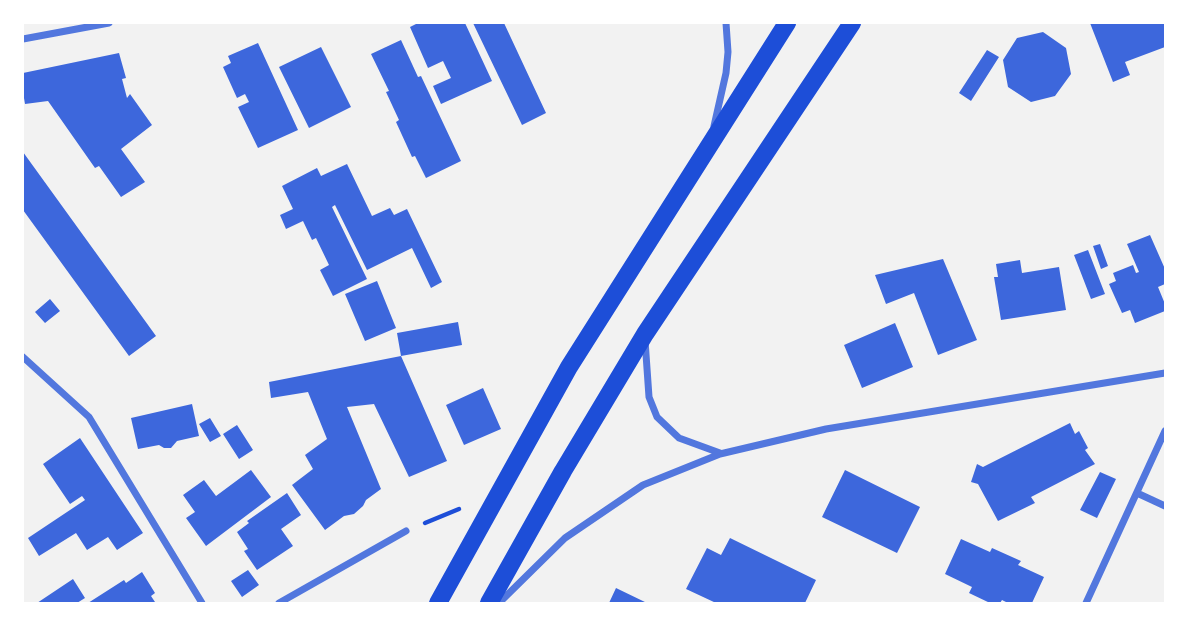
<!DOCTYPE html>
<style>
body{margin:0}
#map{position:relative;width:1188px;height:626px;overflow:hidden;background:#f2f2f2;font-family:"Exo 2",sans-serif}
canvas{display:block}
.frame{position:absolute;inset:0;border:24px solid #fff;pointer-events:none}
</style>
<div id="map">
<canvas width="1188" height="626"></canvas>
<div class="frame"></div>
</div>
<script>
const g = document.querySelector('canvas').getContext('2d');
g.lineJoin = 'round';
function paint(path, color) {
  g.fillStyle = color;
  g.fill(path, 'evenodd');
}
function shape(rows) {
  const path = new Path2D();
  for (const r of rows) {
    path.moveTo(r[0], r[1]);
    for (let i = 2; i < r.length; i += 2) path.lineTo(r[i], r[i + 1]);
  }
  return path;
}
function strokePath(path, color, width, dash) {
  g.strokeStyle = color;
  g.lineWidth = width;
  g.lineCap = dash ? 'butt' : 'round';
  g.setLineDash(dash || []);
  g.stroke(path);
}
const building = shape([
 [418,23,465,23,492,81,441,104,433,86,451,78,443,61,428,68,410,27],
 [473,23,504,23,546,113,522,125],
 [1090,23,1165,23,1165,47,1125,62,1130,75,1113,82],
 [1043,32,1066,48,1071,74,1055,96,1031,102,1008,87,1003,60,1017,38],
 [401,40,418,77,421,76,461,161,426,178,415,156,412,157,396,122,399,120,386,92,389,91,371,54],
 [258,43,298,130,258,148,238,107,249,102,245,94,237,98,223,67,231,63,228,56],
 [321,47,351,107,309,128,279,67],
 [987,50,999,57,971,101,959,93],
 [119,53,126,78,122,79,127,98,130,94,152,125,121,149,145,182,121,197,99,166,95,168,48,101,25,104,23,92,23,73],
 [23,152,156,336,129,356,23,210],
 [347,164,372,216,390,208,394,215,407,209,442,282,431,288,412,248,367,270,335,205,332,207,367,279,333,296,320,270,329,265,316,238,312,240,303,221,286,229,280,215,293,209,282,186,317,168,321,176],
 [1150,235,1165,269,1165,284,1158,287,1165,304,1165,311,1135,323,1130,310,1122,313,1109,284,1116,281,1113,273,1133,265,1136,273,1139,272,1127,244],
 [1100,244,1108,266,1101,269,1093,246],
 [1088,250,1105,294,1091,299,1074,255],
 [943,259,977,340,938,355,914,293,886,304,875,275],
 [1020,260,1022,273,1059,267,1066,310,1001,320,994,277,998,277,996,264],
 [377,281,396,328,365,341,345,294],
 [50,299,60,311,45,323,35,312],
 [458,322,462,345,401,356,447,461,409,477,374,404,347,407,381,489,366,500,363,506,354,514,344,516,325,530,292,485,313,469,305,455,327,439,308,392,271,398,269,382,401,356,397,333],
 [895,323,913,367,862,388,844,345],
 [483,388,501,429,464,445,446,405],
 [192,404,199,436,177,441,171,448,164,448,159,445,138,449,131,418],
 [210,418,221,436,210,442,199,424],
 [1070,423,1075,434,1079,431,1088,448,1085,450,1095,464,1031,497,1035,503,998,521,978,484,971,482,977,464,983,467],
 [237,425,253,450,239,459,223,434],
 [80,438,143,533,117,550,108,537,87,550,76,533,39,556,28,538,85,500,82,496,70,504,43,464],
 [251,470,271,497,206,546,186,518,195,512,183,495,204,480,216,496],
 [845,470,920,507,897,553,822,517],
 [1100,472,1116,479,1097,518,1080,510],
 [287,493,301,515,281,529,293,546,257,570,244,551,248,549,237,532,249,523,247,521],
 [730,538,816,580,805,603,716,603,686,589,707,548,721,555],
 [961,539,990,552,992,548,1021,561,1018,565,1044,577,1032,603,1008,603,1002,600,1000,603,990,603,969,593,972,587,945,574],
 [248,570,259,585,242,597,231,581],
 [142,572,155,593,151,596,155,602,153,603,88,603,124,580,126,583],
 [73,579,85,598,77,603,37,603],
 [616,588,647,603,609,603]
]);
const path = shape([
 [425,523,459,509]
]);
const minor = shape([
 [23,39,109,23],
 [714,126,726,73,728,52,726,23],
 [645,340,649,397,657,417,679,438,720,453],
 [23,357,89,417,202,603],
 [1137,493,1165,506],
 [279,603,406,531],
 [499,603,565,538,643,485,720,454,826,429,1165,373],
 [1086,603,1165,431]
]);
const primary = shape([
 [438,603,569,367,787,23],
 [489,603,563,471,645,334,852,23]
]);
paint(building, '#3d67dc');
strokePath(path, '#1d4ed8', 4.5);
strokePath(minor, '#5277de', 7);
strokePath(primary, '#1d4ed8', 18);
</script>
